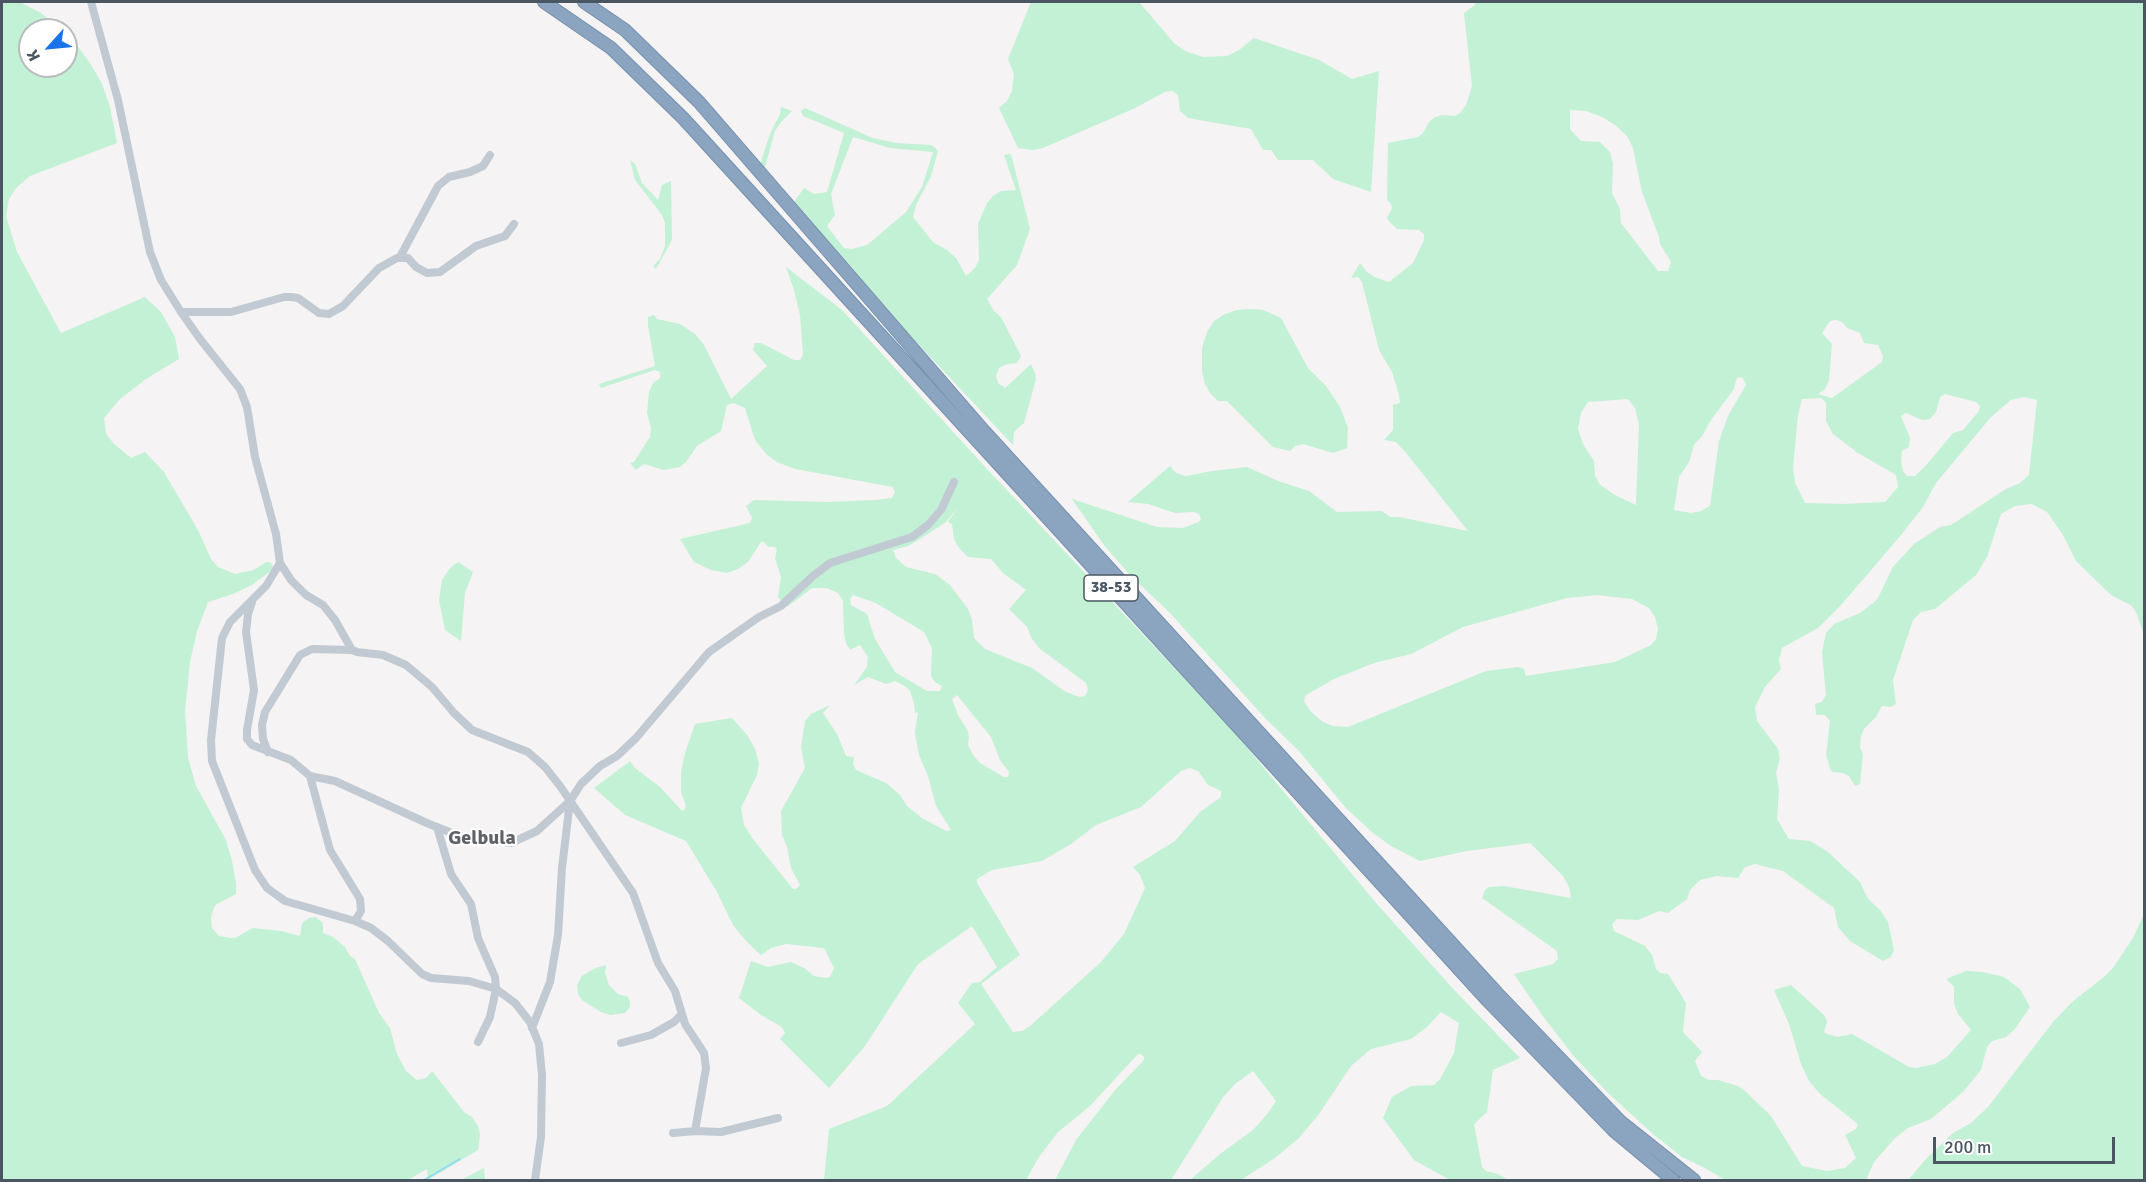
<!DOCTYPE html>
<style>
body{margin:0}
#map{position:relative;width:2146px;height:1182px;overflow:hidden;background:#f5f3f3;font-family:Signika,sans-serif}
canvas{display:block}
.frame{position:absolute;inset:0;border:3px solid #4a5661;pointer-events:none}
.north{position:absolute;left:18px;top:18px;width:60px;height:60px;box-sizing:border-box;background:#fff;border:2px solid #b7bbc0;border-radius:50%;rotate:243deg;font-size:16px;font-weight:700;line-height:24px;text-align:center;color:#4a5661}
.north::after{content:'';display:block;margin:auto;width:21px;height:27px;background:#1a73e8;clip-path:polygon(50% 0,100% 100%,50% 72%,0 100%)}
.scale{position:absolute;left:1933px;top:1137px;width:182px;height:27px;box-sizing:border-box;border:3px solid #4a5661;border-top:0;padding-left:8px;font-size:18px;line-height:21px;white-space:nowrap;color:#4a5661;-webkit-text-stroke:4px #fff;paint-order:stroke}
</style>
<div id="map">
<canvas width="2146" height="1182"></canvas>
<div class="frame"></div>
<div class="north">K</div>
<div class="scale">200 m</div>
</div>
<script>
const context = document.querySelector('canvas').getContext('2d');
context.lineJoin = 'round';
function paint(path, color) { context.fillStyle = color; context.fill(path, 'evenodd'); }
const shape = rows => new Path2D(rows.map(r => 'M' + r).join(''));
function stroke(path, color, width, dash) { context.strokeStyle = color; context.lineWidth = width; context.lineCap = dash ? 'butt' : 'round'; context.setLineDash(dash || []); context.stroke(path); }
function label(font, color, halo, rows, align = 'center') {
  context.font = font + ' Signika,sans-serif'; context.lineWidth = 4.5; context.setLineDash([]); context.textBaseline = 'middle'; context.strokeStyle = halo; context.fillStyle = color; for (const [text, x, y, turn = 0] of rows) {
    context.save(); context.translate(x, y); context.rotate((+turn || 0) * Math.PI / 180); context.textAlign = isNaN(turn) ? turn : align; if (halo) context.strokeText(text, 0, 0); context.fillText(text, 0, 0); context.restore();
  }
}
paint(shape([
 [2,2,20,2,41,13,62,30,30,30,30,66,66,66,66,33,76,44,90,63,102,84,110,107,117,143,30,176,16,188,9,199,6,216,17,252,61,333,145,297,161,312,175,337,179,359,146,379,120,399,104,418,106,434,114,444,131,458,145,452,164,472,199,532,211,559,218,567,235,574,254,570,266,562,270,562,273,566,272,570,252,585,233,594,208,602,197,631,190,662,185,710,188,758,196,786,226,840,232,861,236,883,236,894,217,904,214,907,211,918,212,928,219,936,231,938,235,938,253,928,281,931,300,936,302,923,309,918,315,917,323,923,323,933,333,937,345,947,350,956,355,959,379,1013,390,1028,397,1054,406,1071,417,1080,426,1078,432,1071,464,1112,472,1117,478,1126,480,1135,478,1150,428,1180,427,1169,408,1180,2,1180],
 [1031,2,1139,2,1174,43,1185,51,1203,57,1227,56,1239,50,1254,38,1319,60,1352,79,1379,71,1371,192,1333,179,1313,160,1278,160,1271,150,1263,150,1251,129,1188,118,1180,111,1178,95,1172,91,1165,92,1133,109,1043,148,1032,150,1018,148,999,108,1007,101,1012,91,1014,74,1008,59],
 [1475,2,2144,2,2144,635,2137,614,2132,606,2111,595,2076,561,2063,535,2047,512,2032,504,2015,506,2001,514,1987,557,1976,575,1935,609,1921,612,1913,620,1893,680,1896,704,1891,707,1882,706,1876,717,1864,729,1861,736,1860,747,1863,754,1860,784,1855,786,1849,776,1843,773,1832,772,1830,768,1826,755,1830,721,1825,715,1816,715,1815,704,1822,702,1826,695,1822,652,1826,633,1834,624,1860,613,1873,603,1878,598,1893,567,1914,544,1940,527,1951,525,2006,489,2020,483,2029,475,2037,400,2024,397,2011,400,1991,417,1936,483,1923,507,1901,535,1842,604,1818,628,1782,648,1779,660,1781,669,1765,687,1755,707,1757,721,1778,749,1780,758,1776,773,1779,789,1777,819,1789,839,1810,841,1828,852,1860,882,1868,899,1880,910,1888,922,1894,950,1891,957,1883,961,1850,941,1838,927,1834,908,1783,871,1755,864,1745,867,1738,878,1717,876,1700,880,1690,890,1687,899,1668,913,1659,911,1638,920,1617,919,1612,924,1614,931,1645,946,1652,955,1656,969,1660,973,1668,974,1678,990,1686,1003,1683,1032,1702,1052,1695,1061,1701,1076,1709,1080,1718,1080,1738,1086,1745,1091,1771,1116,1802,1166,1827,1171,1845,1168,1856,1158,1845,1135,1856,1129,1858,1124,1820,1094,1809,1081,1801,1064,1789,1024,1774,990,1791,985,1825,1016,1827,1022,1824,1032,1827,1034,1838,1037,1852,1034,1909,1067,1916,1068,1935,1064,1947,1057,1971,1030,1958,1014,1954,1004,1954,987,1946,979,1966,971,1983,972,2004,977,2020,989,2030,1007,2015,1029,2006,1037,1992,1041,1987,1047,1981,1070,1963,1092,1931,1119,1908,1128,1895,1138,1874,1162,1866,1180,1725,1180,1705,1168,1682,1157,1654,1135,1607,1092,1573,1055,1542,1015,1514,974,1553,964,1558,959,1557,951,1482,898,1485,890,1489,887,1504,886,1571,898,1569,887,1563,876,1530,843,1467,851,1420,861,1391,846,1373,833,1345,807,1299,751,1266,719,1169,612,1129,574,1104,545,1072,499,1157,527,1183,528,1199,522,1201,519,1199,514,1194,512,1175,513,1148,504,1128,502,1170,466,1176,473,1186,476,1212,471,1247,467,1278,481,1309,491,1337,512,1382,511,1390,517,1399,517,1468,531,1407,454,1396,442,1384,440,1393,430,1393,405,1400,403,1399,395,1392,372,1379,350,1362,282,1358,277,1351,278,1360,263,1366,271,1374,277,1389,282,1413,263,1424,240,1424,234,1419,230,1397,229,1388,220,1387,218,1392,208,1391,204,1387,200,1388,143,1418,137,1423,133,1429,122,1435,117,1442,115,1455,116,1460,113,1466,105,1472,86,1464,13,1475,5],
 [1570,110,1586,111,1602,117,1615,125,1627,136,1633,148,1642,192,1659,237,1660,244,1671,262,1668,271,1658,271,1621,223,1620,209,1612,193,1613,163,1610,152,1600,142,1581,141,1570,129],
 [1836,320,1842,322,1847,328,1860,333,1864,343,1878,345,1883,356,1882,362,1832,398,1818,394,1825,389,1829,380,1832,344,1822,333,1830,321],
 [1738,377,1743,378,1746,385,1728,416,1719,441,1710,506,1701,511,1691,513,1674,510,1679,477,1689,462,1694,445,1702,436,1711,420,1734,389,1736,380],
 [1945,394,1976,402,1980,406,1979,411,1963,430,1953,433,1928,463,1915,476,1907,476,1903,471,1901,462,1902,451,1909,447,1910,438,1901,416,1906,413,1922,420,1930,419,1936,412,1940,397],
 [1821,398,1826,403,1826,421,1833,434,1858,453,1896,475,1898,487,1885,502,1843,504,1805,503,1795,483,1793,468,1798,415,1802,399],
 [1628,399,1635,408,1639,424,1636,505,1615,495,1599,484,1595,475,1594,461,1583,444,1578,429,1581,413,1588,402],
 [1597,595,1632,599,1649,608,1655,617,1658,629,1656,639,1651,645,1615,662,1526,676,1524,669,1518,667,1486,671,1348,727,1333,726,1323,722,1311,712,1304,701,1306,695,1334,679,1374,663,1411,654,1463,627,1567,598],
 [781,107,792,111,781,122,775,131,764,171,760,166,763,155,770,134,780,114],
 [805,108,873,138,896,143,931,145,935,148,938,151,931,176,916,205,913,217,933,242,947,250,956,258,966,276,975,268,979,260,978,224,987,203,993,196,1001,191,1016,190,1004,155,1011,154,1030,229,1017,265,987,299,994,311,1001,317,1021,356,1017,363,1007,364,999,368,996,376,998,383,1005,388,1031,364,1035,373,1036,379,1024,423,1014,432,1013,445,798,216,794,202,804,188,814,194,827,192,844,133,803,116,801,111],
 [853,137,890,148,933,152,922,187,906,212,867,245,852,249,844,248,827,226,835,215,831,194],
 [630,160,635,164,642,183,658,200,662,185,671,181,672,240,656,269,653,266,660,259,665,246,665,223,662,215,635,180],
 [786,267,842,310,987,469,1230,727,1376,903,1456,992,1520,1058,1493,1070,1487,1112,1474,1124,1482,1167,1486,1171,1498,1174,1508,1180,1450,1180,1414,1160,1383,1118,1392,1097,1411,1086,1434,1085,1440,1079,1454,1053,1459,1023,1441,1012,1427,1027,1411,1039,1371,1049,1351,1066,1319,1114,1299,1138,1275,1158,1241,1180,1190,1180,1220,1154,1253,1130,1268,1113,1276,1101,1253,1071,1235,1084,1224,1096,1171,1180,1055,1180,1076,1140,1116,1089,1144,1060,1144,1057,1141,1054,1138,1054,1090,1106,1058,1132,1039,1157,1026,1180,824,1180,829,1129,887,1106,975,1024,958,1003,972,983,980,982,997,967,972,926,918,964,865,1046,829,1088,780,1039,785,1033,782,1027,761,1015,739,998,751,961,768,967,791,962,804,968,814,976,826,978,830,977,834,968,824,948,786,944,771,948,761,955,746,941,733,925,717,892,686,841,625,815,594,788,630,761,635,768,660,787,681,810,684,811,686,806,681,792,681,772,685,753,695,724,732,718,747,735,755,749,759,763,757,775,741,808,744,825,753,839,793,889,796,889,800,885,791,868,787,847,782,835,781,811,805,768,801,747,805,721,811,714,830,705,823,713,837,734,846,756,854,757,853,764,856,770,886,783,900,795,907,806,922,818,946,831,951,830,936,806,928,776,919,755,915,733,918,712,915,713,914,703,910,691,905,686,895,681,886,684,868,677,854,685,867,667,868,657,860,645,850,650,846,643,844,634,843,601,838,593,827,588,812,588,787,607,778,597,781,577,775,558,777,550,775,547,768,547,764,542,761,542,748,562,738,569,727,573,711,570,694,562,680,539,750,523,752,518,746,506,754,500,826,502,875,500,892,498,895,492,893,487,795,469,777,462,767,455,755,440,745,408,734,403,727,405,721,431,697,446,686,462,680,467,664,470,644,464,636,470,630,463,634,462,650,437,651,428,647,413,649,392,653,383,660,378,660,372,655,370,601,388,599,384,655,366,648,326,648,317,654,315,657,319,680,324,695,334,704,345,731,399,767,366,753,350,755,343,761,343,794,360,800,360,803,355,800,315,794,290],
 [959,506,948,522,952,524,954,539,959,548,968,557,991,559,1003,573,1026,590,1009,609,1027,627,1032,639,1039,648,1086,683,1088,690,1085,696,1080,697,1066,692,1032,668,985,649,974,638,972,620,968,609,950,585,935,574,906,567,896,558,893,550,908,546,920,539,946,522],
 [853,595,876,603,924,632,932,648,931,676,935,682,942,686,940,691,927,691,895,672,875,639,867,614,851,605,850,599],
 [957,695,991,737,1000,760,1009,772,1008,777,1004,777,980,763,973,755,968,745,969,738,968,731,958,715,952,699],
 [1190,768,1198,771,1208,785,1221,791,1221,797,1200,812,1175,841,1133,867,1140,875,1145,888,1124,934,1101,962,1030,1026,1022,1031,1013,1032,981,984,1020,955,977,883,977,879,992,870,1042,861,1071,844,1096,825,1141,807,1181,771],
 [1250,309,1263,310,1281,318,1308,368,1326,386,1340,407,1348,428,1347,448,1333,453,1303,444,1295,446,1290,451,1273,447,1227,401,1218,401,1210,393,1205,384,1202,372,1202,348,1207,332,1214,321,1225,314,1237,310],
 [458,562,473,572,465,593,461,641,445,630,439,600,442,580,450,568],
 [2144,914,2144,1180,1908,1180,1927,1158,1953,1133,1971,1123,1988,1107,2053,1022,2072,1002,2104,977,2113,968,2133,938],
 [606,965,605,973,609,985,618,994,628,997,630,1002,630,1007,625,1013,610,1015,601,1012,582,1000,578,994,577,985,582,976,595,968],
 [484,1168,485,1180,461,1180]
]), '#c3f1d5');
stroke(shape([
 [424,1180,460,1159]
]), '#90daee', 1.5);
const highway = shape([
 [544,2,611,48,683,118,1488,1001,1613,1130,1673,1180],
 [584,2,625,30,699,102,984,431,1497,993,1621,1122,1694,1180]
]);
stroke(highway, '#7690ad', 14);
stroke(shape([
 [91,2,118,100,150,252,161,280,181,312,200,339,240,389,247,407,255,457,276,534,280,563,291,580,306,595,323,605,335,620,352,650,357,652,383,655,406,665,432,687,454,713,472,730,528,752,545,767,560,786,633,893,658,963,675,991,685,1024,704,1053,706,1068,695,1131],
 [400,257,438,186,449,177,470,172,483,166,490,155],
 [181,312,231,312,284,297,291,297,298,298,319,313,329,314,343,306,379,268,397,258,408,258,416,267,427,273,440,272,476,246,505,236,514,224],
 [280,563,266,586,230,622,222,638,211,740,212,761,255,870,267,888,285,901,355,921,371,928,388,941,422,974,431,978,469,981,496,989,515,1003,530,1022,539,1044,542,1075,541,1137,535,1180],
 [252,602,248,614,246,632,254,690,247,730,247,739,252,745,291,760,310,776,330,850,360,899,361,911,355,921],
 [268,752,263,739,262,725,265,712,300,655,312,649,352,650],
 [310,776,335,781,429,824,460,836,511,843,537,831,570,801,581,784,600,766,617,756,636,738,709,652,759,617,781,606,813,576,830,563,912,537,928,525,941,510,954,482],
 [437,827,451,874,471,904,478,938,495,977,496,989,490,1017,478,1042],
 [532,1028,550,982,558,935,562,868,570,801],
 [621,1043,651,1035,674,1022,682,1014],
 [673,1133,695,1131,721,1132,778,1118]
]), '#c1cad2', 8);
stroke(highway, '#8ba5c1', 12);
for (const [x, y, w] of [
 [1111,588,54]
]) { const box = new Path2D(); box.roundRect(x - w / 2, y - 13, w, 26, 4.5); context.fillStyle = '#fff'; context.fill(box); stroke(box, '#4a5661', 1.5); }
label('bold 16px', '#4a5661', null, [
 ["38-53",1111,588]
]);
label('bold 20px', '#5f6368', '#fff', [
 ["Gelbula",482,839]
]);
</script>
